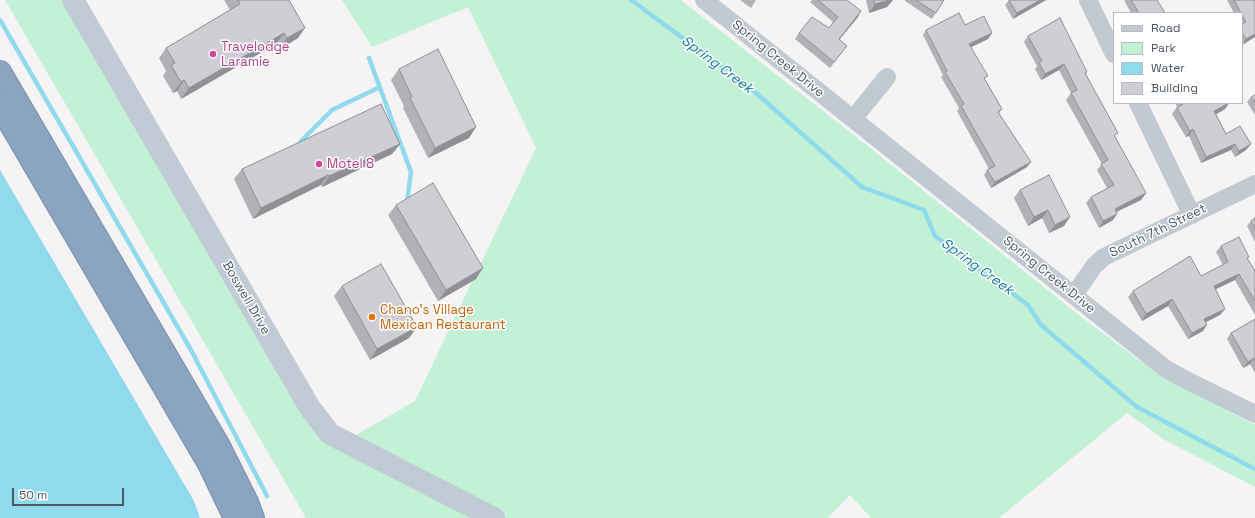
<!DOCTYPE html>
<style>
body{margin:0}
#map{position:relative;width:1255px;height:518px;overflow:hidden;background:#f5f3f3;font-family:"Space Grotesk",sans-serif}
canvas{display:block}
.legend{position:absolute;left:1113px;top:12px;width:130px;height:92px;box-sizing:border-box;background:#fff;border:1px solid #b7bbc0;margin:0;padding:5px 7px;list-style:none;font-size:12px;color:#4a5661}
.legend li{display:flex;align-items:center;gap:8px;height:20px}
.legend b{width:20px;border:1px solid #b7bbc0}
.scale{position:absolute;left:12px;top:488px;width:112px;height:18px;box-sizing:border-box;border:2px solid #4a5661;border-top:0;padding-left:5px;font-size:12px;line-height:14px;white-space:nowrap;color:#4a5661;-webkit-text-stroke:3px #fff;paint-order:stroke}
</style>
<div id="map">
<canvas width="1255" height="518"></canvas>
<ul class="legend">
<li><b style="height:5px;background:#c1cbd6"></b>Road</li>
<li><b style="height:11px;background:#c3f1d5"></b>Park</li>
<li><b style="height:11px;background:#90daee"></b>Water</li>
<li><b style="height:11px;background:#cdcfd5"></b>Building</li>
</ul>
<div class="scale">50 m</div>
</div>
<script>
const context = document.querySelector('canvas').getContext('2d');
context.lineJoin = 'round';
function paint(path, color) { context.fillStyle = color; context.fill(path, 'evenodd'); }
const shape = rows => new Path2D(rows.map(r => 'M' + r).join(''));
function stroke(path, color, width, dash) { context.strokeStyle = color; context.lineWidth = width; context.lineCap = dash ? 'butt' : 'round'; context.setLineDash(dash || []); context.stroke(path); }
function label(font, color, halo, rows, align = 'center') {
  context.font = font + ' "Space Grotesk",sans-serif'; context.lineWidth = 3; context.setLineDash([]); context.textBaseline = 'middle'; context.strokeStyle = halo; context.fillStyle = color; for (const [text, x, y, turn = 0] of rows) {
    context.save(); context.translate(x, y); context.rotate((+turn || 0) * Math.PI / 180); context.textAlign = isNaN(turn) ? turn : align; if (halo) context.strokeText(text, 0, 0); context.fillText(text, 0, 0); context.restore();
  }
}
paint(shape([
 [5,0,73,0,310,408,344,442,415,401,536,148,468,7,372,47,342,0,681,0,869,147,1080,316,1139,360,1178,385,1255,425,1255,487,1163,439,1127,413,999,518,871,518,850,495,828,518,306,518]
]), '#c3f1d5');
paint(shape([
 [0,170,194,501,200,518,0,518]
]), '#90daee');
stroke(shape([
 [631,0,748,86,862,187,924,210,935,236,1028,305,1041,325,1137,407,1255,469],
 [0,20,191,350,267,496],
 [369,58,411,172,407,203],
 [301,141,332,110,380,87]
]), '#90daee', 4.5);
const highway = shape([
 [0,72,219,446,247,502,253,518],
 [0,106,209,464,235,518]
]);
stroke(highway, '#7690ad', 24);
stroke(shape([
 [704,0,1166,369,1188,381,1255,414],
 [1088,0,1114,54],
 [1138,103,1192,215],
 [853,119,887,77],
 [1074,295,1094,266,1104,257,1255,184]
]), '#c1cad2', 18);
stroke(shape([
 [73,0,310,408,330,434,494,518]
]), '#c1cbd6', 22);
stroke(highway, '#8ba5c1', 22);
paint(shape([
 [224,0,289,0,298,38,280,49,276,44,181,99,177,91,173,93,163,76,166,71,159,58,166,48,230,10],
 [740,0,756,0,751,8],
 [812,0,847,0,858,17,839,39,847,46,830,68,795,39,799,33,829,28,833,22,810,2],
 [866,0,893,0,887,7,869,13],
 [905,0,944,0,932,19,905,1],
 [1009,0,1046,0,1013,19,1005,5],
 [1124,0,1157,0,1165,13,1131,13],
 [1227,0,1255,0,1255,37,1242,45,1242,13,1234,13],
 [926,30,992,33,988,39,971,47,985,80,1002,109,999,113,1027,167,991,188,984,175,987,170,989,169,957,111,959,108,941,77,943,75,923,35],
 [1028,36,1087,72,1086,74,1115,137,1146,193,1141,200,1116,212,1117,214,1113,220,1099,228,1086,203,1091,197,1107,188,1097,170,1102,164,1066,100,1071,93,1059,70,1041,80,1035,69,1037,66,1024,42],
 [399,69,469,138,428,158,403,108,404,106,391,80],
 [1255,95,1255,115,1247,102,1251,97],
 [1175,103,1229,103,1225,109,1216,114,1226,134,1251,144,1246,150,1235,157,1231,150,1201,163,1189,136,1186,137,1172,114,1177,107],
 [400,144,392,154,322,187,321,185,253,219,234,179,242,169],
 [1049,175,1064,226,1049,233,1042,218,1028,226,1014,198,1020,190],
 [396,205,476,279,438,301,388,215],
 [1255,218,1255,242,1247,226,1251,221],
 [1221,246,1248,259,1255,271,1255,315,1235,280,1215,289,1225,309,1220,315,1206,322,1203,331,1188,339,1168,306,1142,321,1128,297,1133,291,1201,276,1223,265,1216,252],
 [342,286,417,327,409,338,370,360,334,296],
 [1255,319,1255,373,1250,364,1243,368,1227,339,1231,333]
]), '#b0b2b7');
paint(shape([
 [890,0,893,0,887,7,869,13,875,4],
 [1040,0,1046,0,1013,19,1017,13],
 [861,11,858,17,835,45,839,39],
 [305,28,298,38,280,49,287,38],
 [284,33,276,44,181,99,189,88],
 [992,33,988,39,965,50,969,44],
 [1255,34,1255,37,1242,45,1246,39],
 [1064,64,1059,70,1041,80,1045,74],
 [184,80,177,91,173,93,181,82],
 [1229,103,1225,109,1210,118,1214,111],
 [476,127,469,138,428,158,435,148],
 [1193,129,1189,136,1186,137,1190,131],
 [400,144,392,154,322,187,329,176],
 [1235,144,1231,150,1201,163,1206,157],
 [1251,144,1246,150,1235,157,1239,151],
 [1031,162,1027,167,991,188,995,182],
 [328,175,321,185,253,219,261,208],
 [1146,193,1141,200,1110,215,1115,209],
 [1048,210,1042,218,1028,226,1034,217],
 [1117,214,1113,220,1099,228,1103,221],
 [1070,217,1064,226,1049,233,1055,225],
 [483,268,476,279,438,301,446,290],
 [1239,274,1235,280,1210,292,1214,286],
 [1172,299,1168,306,1142,321,1146,314],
 [1225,309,1220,315,1200,325,1204,319],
 [1207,325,1203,331,1188,339,1192,333],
 [417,327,409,338,370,360,377,349],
 [1254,358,1250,364,1243,368,1248,362]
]), '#909195');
const building = shape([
 [238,0,289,0,305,28,287,38,284,33,189,88,184,80,181,82,171,65,175,63,166,48,240,4,238,0],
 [818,0,847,0,861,11,839,39,847,46,834,62,799,33,812,17,829,28,838,17,818,0],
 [874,0,890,0,875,4,874,0],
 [916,0,944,0,936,13,916,0],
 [1009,0,1040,0,1017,13,1009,0],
 [1131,0,1157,0,1165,13,1139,13,1131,0],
 [1234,0,1255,0,1255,34,1246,39,1242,33,1242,24,1246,22,1234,0],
 [959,13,965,25,984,16,992,33,969,44,988,76,984,78,1002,109,998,112,1031,162,995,182,987,170,995,166,961,106,964,104,945,72,947,71,926,30,959,13],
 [1060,18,1087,72,1085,73,1118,133,1114,135,1146,193,1115,209,1117,214,1103,221,1091,197,1114,185,1101,164,1108,160,1071,93,1077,90,1064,64,1045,74,1039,63,1042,61,1028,36,1060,18],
 [438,49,476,127,435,148,410,98,412,97,399,69,438,49],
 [1255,95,1255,103,1251,97,1255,95],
 [1183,103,1229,103,1214,111,1226,134,1240,126,1251,144,1239,151,1235,144,1206,157,1193,129,1190,131,1177,108,1183,104,1183,103],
 [381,104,400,144,329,176,328,175,261,208,242,169,381,104],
 [1049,175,1070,217,1055,225,1048,210,1034,217,1020,190,1049,175],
 [433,183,483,268,446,290,396,205,433,183],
 [1255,218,1255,229,1251,221,1255,218],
 [1239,237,1249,257,1247,258,1255,271,1255,301,1239,274,1214,286,1225,309,1204,319,1207,325,1192,333,1172,299,1146,314,1133,291,1190,256,1201,276,1228,262,1221,246,1239,237],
 [381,264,417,327,377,349,342,286,381,264],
 [1255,319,1255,360,1254,358,1248,362,1231,333,1255,319]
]);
paint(building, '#cdcfd5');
stroke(building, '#909195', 1);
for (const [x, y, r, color] of [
 [213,54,4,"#d1479c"],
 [319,164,4,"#d1479c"],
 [372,317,4,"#e8710a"]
]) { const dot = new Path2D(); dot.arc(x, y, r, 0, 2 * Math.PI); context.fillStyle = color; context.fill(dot); stroke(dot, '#fff', 1.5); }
label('13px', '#b23c85', '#fff', [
 ["Travelodge",221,47],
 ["Laramie",221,62],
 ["Motel 8",327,164]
], 'left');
label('13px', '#4a5661', '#fff', [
 ["Spring Creek Drive",778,59,39],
 ["South 7th Street",1158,231,-26],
 ["Spring Creek Drive",1049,275,39],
 ["Boswell Drive",246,298,60]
]);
label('13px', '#c56008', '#fff', [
 ["Chano's Village",380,310],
 ["Mexican Restaurant",380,325]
], 'left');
label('italic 14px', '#0c7c9b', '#fff', [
 ["Spring Creek",717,65,37],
 ["Spring Creek",977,267,36]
]);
</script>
